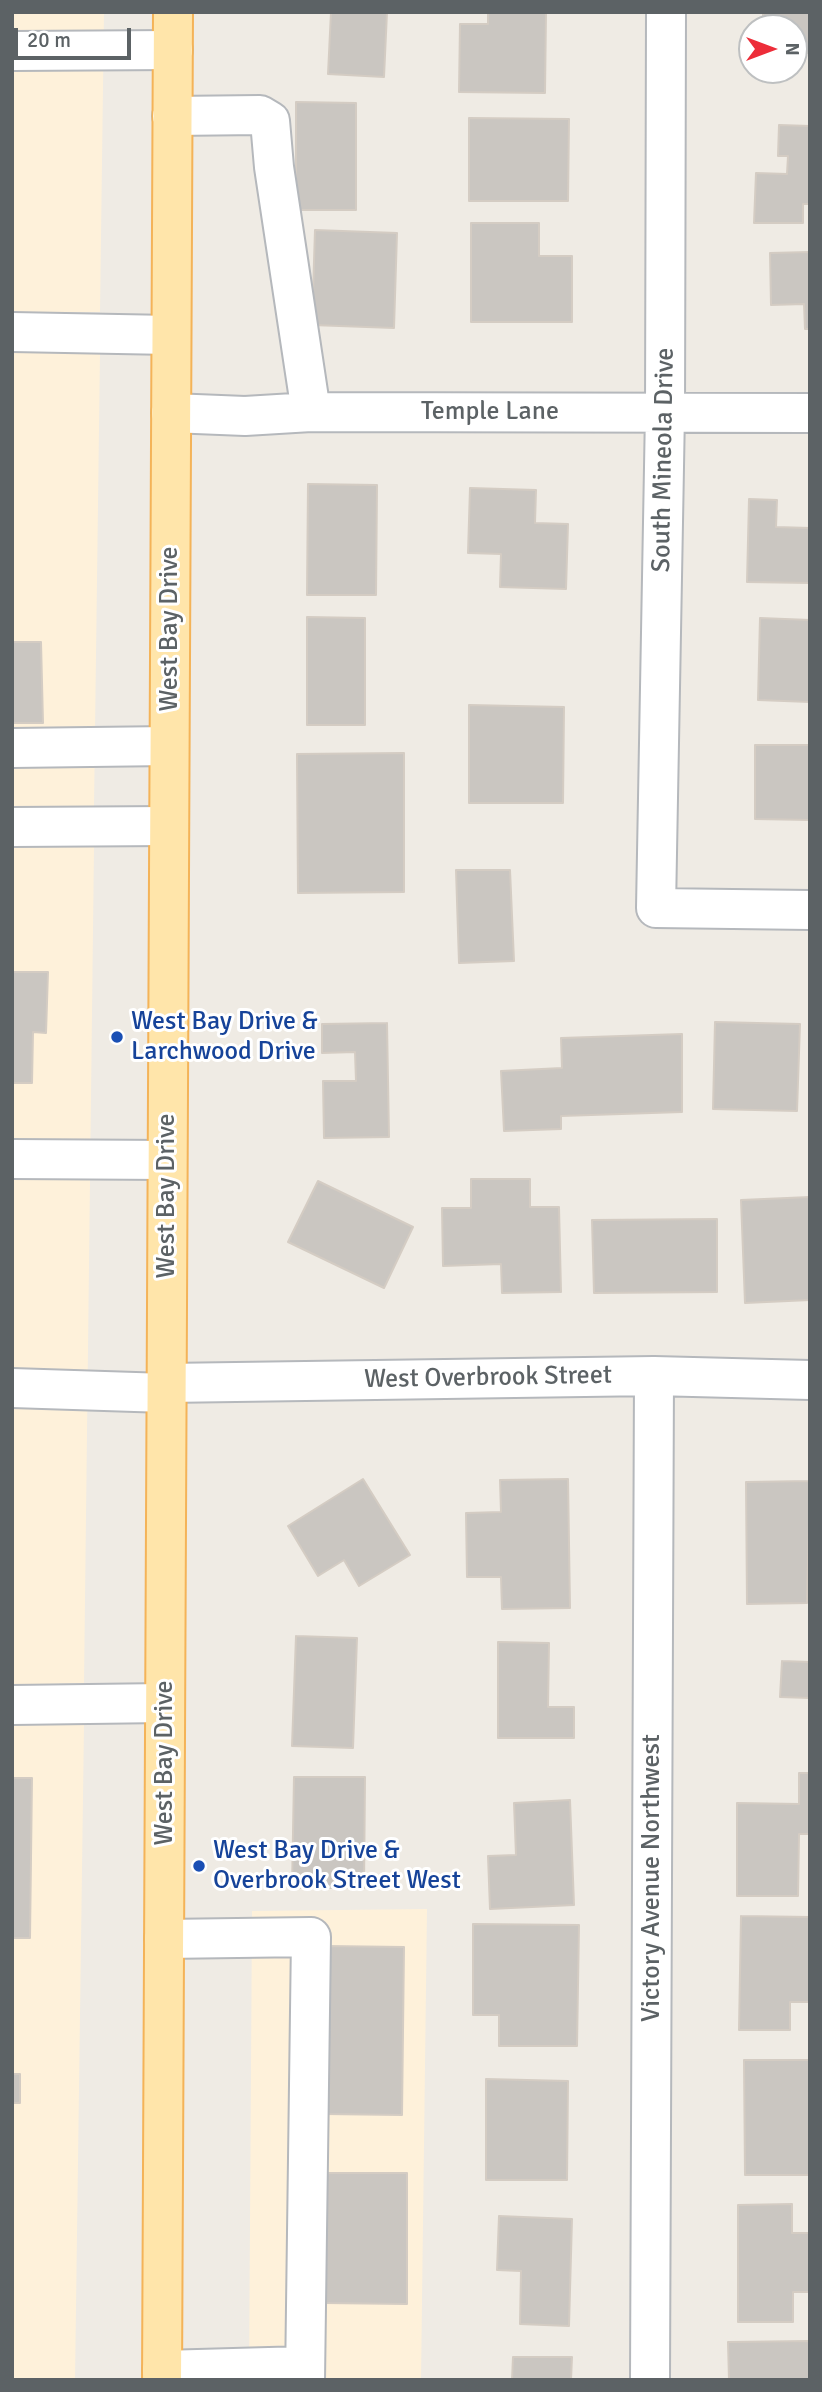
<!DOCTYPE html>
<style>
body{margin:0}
#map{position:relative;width:822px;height:2392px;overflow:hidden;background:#efebe4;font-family:Signika,sans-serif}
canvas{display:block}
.frame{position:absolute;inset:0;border:14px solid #5c6265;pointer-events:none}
.north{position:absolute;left:738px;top:14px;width:70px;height:70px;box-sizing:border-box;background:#fff;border:2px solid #bec0c1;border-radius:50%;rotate:90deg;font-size:19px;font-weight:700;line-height:28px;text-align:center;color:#5c6265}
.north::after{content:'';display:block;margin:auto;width:24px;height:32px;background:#ed2d39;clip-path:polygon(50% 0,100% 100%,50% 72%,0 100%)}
.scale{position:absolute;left:14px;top:28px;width:117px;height:32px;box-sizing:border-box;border:4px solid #5c6265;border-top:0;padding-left:9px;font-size:21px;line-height:24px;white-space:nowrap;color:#5c6265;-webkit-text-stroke:5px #fff;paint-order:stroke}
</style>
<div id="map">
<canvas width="822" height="2392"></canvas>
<div class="frame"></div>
<div class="north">N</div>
<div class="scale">20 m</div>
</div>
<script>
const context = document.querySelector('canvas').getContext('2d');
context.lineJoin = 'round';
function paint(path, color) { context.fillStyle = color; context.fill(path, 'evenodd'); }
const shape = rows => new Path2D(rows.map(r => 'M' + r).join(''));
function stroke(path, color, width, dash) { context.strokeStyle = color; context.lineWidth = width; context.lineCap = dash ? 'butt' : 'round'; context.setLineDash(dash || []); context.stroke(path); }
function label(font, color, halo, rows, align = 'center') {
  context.font = font + ' Signika,sans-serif'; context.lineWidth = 6; context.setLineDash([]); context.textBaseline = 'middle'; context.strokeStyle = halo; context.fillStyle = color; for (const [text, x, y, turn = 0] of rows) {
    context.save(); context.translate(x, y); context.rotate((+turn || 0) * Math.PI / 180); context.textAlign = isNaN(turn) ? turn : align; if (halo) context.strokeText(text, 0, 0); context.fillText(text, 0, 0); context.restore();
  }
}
paint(shape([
 [12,12,104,12,100,312,12,312],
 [12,352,100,353,94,806,12,806],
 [94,846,84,1683,12,1685,12,847],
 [84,1724,75,2380,12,2380,12,1725],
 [427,1909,421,2380,249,2380,252,1911]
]), '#fef1da');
const building = shape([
 [331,12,387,12,384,77,328,74,331,12],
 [488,12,546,12,545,93,459,92,460,24,488,24,488,12],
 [763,12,810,12,810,53,794,53,794,28,763,28,763,12],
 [296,102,356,103,356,210,296,210,296,102],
 [469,118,569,119,568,201,469,201,469,118],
 [779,125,810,126,810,204,803,204,803,223,754,223,756,173,787,174,788,156,778,156,779,125],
 [471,223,539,223,539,256,572,256,572,322,471,322,471,223],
 [315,230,397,233,394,328,312,325,315,230],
 [810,252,810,329,805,329,804,304,771,305,770,253,810,252],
 [308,484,377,485,376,595,307,595,308,484],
 [470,488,536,490,535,523,568,524,566,589,500,587,501,554,468,553,470,488],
 [749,499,777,500,776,527,810,528,810,583,747,582,749,499],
 [307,617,365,618,365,725,307,725,307,617],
 [760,618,810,620,810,702,758,700,760,618],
 [12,642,41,642,43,723,12,723,12,642],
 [469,705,564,707,563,803,469,803,469,705],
 [755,745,810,745,810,820,755,819,755,745],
 [404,753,404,892,298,893,297,754,404,753],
 [456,870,510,870,514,961,459,963,456,870],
 [12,972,48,972,46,1033,33,1032,32,1083,12,1083,12,972],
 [715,1022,800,1024,797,1111,713,1109,715,1022],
 [387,1023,389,1137,324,1138,323,1081,356,1081,355,1052,322,1053,322,1024,387,1023],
 [682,1034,682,1112,561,1116,561,1129,504,1131,501,1071,562,1068,561,1038,682,1034],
 [471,1179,530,1179,530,1207,559,1207,561,1292,502,1293,501,1264,443,1266,442,1208,471,1208,471,1179],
 [318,1181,413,1227,384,1288,288,1242,318,1181],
 [810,1197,810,1300,745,1303,741,1200,810,1197],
 [717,1219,717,1292,594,1293,592,1220,717,1219],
 [363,1479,410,1555,359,1586,344,1560,318,1576,288,1526,363,1479],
 [568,1479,570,1608,502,1609,501,1577,467,1577,466,1513,501,1512,500,1480,568,1479],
 [810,1481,807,1603,747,1604,746,1482,810,1481],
 [296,1636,357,1638,353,1748,292,1746,296,1636],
 [498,1642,549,1643,548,1707,574,1707,574,1738,498,1738,498,1642],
 [782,1661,810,1662,810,1698,780,1697,782,1661],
 [799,1773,810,1773,810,1834,799,1834,798,1896,737,1896,737,1803,799,1804,799,1773],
 [294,1777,365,1777,364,1888,292,1888,294,1777],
 [12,1778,32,1778,30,1938,12,1938,12,1778],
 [570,1800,574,1905,490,1909,488,1856,516,1855,514,1803,570,1800],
 [741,1916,810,1917,810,2002,790,2002,790,2030,739,2030,741,1916],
 [473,1924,579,1925,577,2046,499,2046,499,2015,473,2015,473,1924],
 [326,1946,404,1947,402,2115,324,2114,326,1946],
 [744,2060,810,2060,810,2175,745,2175,744,2060],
 [12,2074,20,2074,20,2103,12,2103,12,2074],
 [486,2079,568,2081,567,2180,486,2180,486,2079],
 [325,2173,407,2173,407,2304,325,2303,325,2173],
 [792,2204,792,2233,810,2233,810,2292,793,2292,793,2322,738,2322,738,2205,792,2204],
 [499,2216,572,2219,569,2326,520,2324,521,2271,497,2270,499,2216],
 [810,2341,810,2380,729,2380,728,2342,810,2341],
 [513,2357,572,2357,571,2380,512,2380,513,2357]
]);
paint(building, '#cac6c1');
stroke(building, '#d4ccc3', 2);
const minor = shape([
 [666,12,665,412,656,908,810,910],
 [12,51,173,50],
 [172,116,260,115,270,121,274,167,311,412],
 [12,332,171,335],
 [171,413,245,416,311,412,810,413],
 [12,748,169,746],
 [12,827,169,826],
 [12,1159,167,1160],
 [166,1383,654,1376,810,1380],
 [12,1388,166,1393],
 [12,1705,165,1703],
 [164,1939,311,1937,305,2380],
 [162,2370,305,2366],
 [650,2380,654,1376]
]);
const major = shape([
 [162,2380,173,12]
]);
stroke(minor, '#b5b8bc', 42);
stroke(major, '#f4b358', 42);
stroke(minor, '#fff', 38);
stroke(major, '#ffe5aa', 38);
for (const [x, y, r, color] of [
 [117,1037,7,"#1a4fb4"],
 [199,1866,7,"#1a4fb4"]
]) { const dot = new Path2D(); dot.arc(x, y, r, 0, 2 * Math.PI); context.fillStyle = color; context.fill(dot); stroke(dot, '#fff', 2.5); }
label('26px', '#5c6265', '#fff', [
 ["Temple Lane",490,412],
 ["South Mineola Drive",664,460,-89],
 ["West Bay Drive",170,629,-90],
 ["West Bay Drive",167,1196,-90],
 ["West Overbrook Street",488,1378,-1],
 ["West Bay Drive",165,1763,-90],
 ["Victory Avenue Northwest",652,1878,-90]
]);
label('26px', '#164399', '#fff', [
 ["West Bay Drive &",131,1022],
 ["Larchwood Drive",131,1052],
 ["West Bay Drive &",213,1851],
 ["Overbrook Street West",213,1881]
], 'left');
</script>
